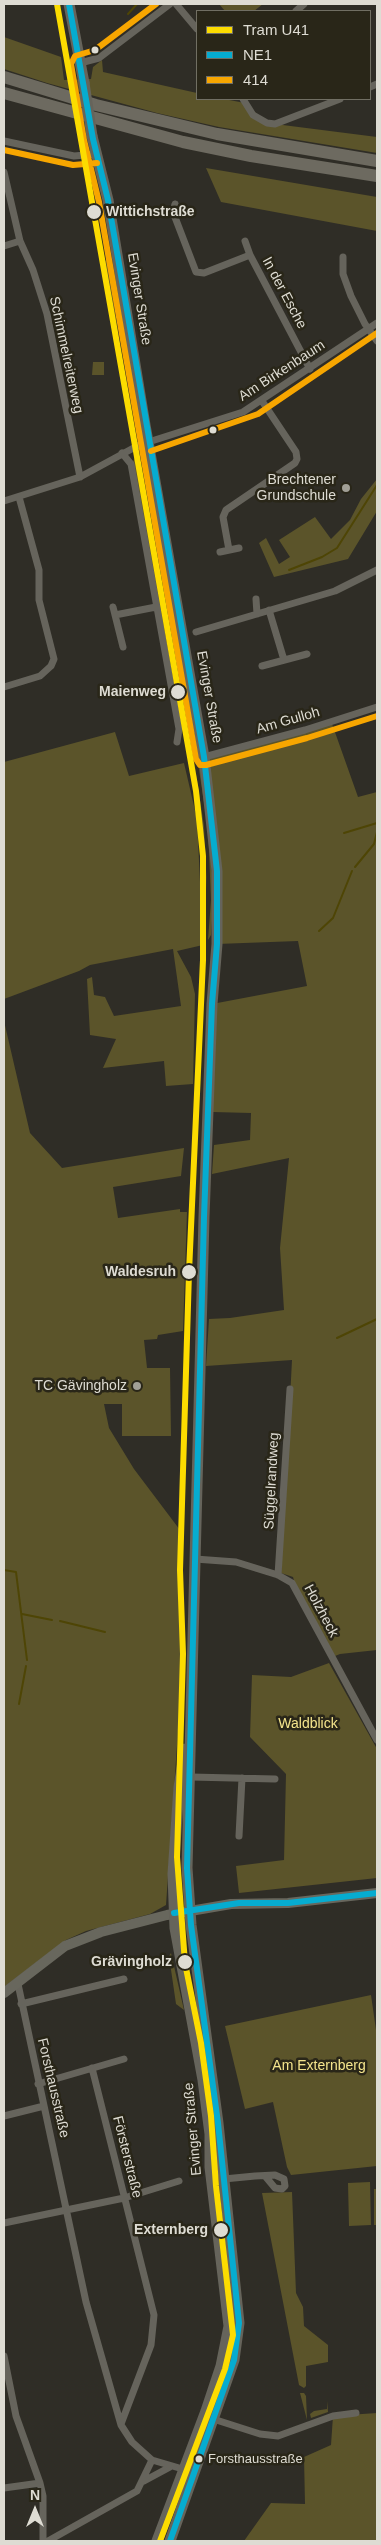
<!DOCTYPE html>
<meta charset="utf-8">
<style>
body{margin:0}
#map{position:relative;width:381px;height:2545px;overflow:hidden;background:#2f2d26;font-family:Arial,sans-serif}
canvas{display:block}
.frame{position:absolute;inset:0;border:5px solid #dedcd3;pointer-events:none}
.legend{position:absolute;left:196px;top:10px;width:175px;height:90px;box-sizing:border-box;background:#292618;border:1px solid #716f63;margin:0;padding:6px 9px;list-style:none;font-size:15px;color:#dedcd3}
.legend li{display:flex;align-items:center;gap:10px;height:25px}
.legend b{width:25px;border:1px solid #716f63}
.north{position:absolute;left:10px;top:2485px;width:50px;height:50px;-webkit-text-stroke:4px #292618;paint-order:stroke;rotate:0deg;font-size:14px;font-weight:700;line-height:20px;text-align:center;color:#dedcd3}
.north::after{content:'';display:block;margin:auto;width:18px;height:22px;background:#dedcd3;clip-path:polygon(50% 0,100% 100%,50% 72%,0 100%)}
</style>
<div id="map">
<canvas width="381" height="2545"></canvas>
<div class="frame"></div>
<ul class="legend">
<li><b style="height:6px;background:#fcdc00"></b>Tram U41</li>
<li><b style="height:6px;background:#06acd0"></b>NE1</li>
<li><b style="height:6px;background:#f7a600"></b>414</li>
</ul>
<div class="north">N</div>
</div>
<script>
const context = document.querySelector('canvas').getContext('2d');
context.lineJoin = 'round';
function paint(path, color) { context.fillStyle = color; context.fill(path, 'evenodd'); }
const shape = rows => new Path2D(rows.map(r => 'M' + r).join(''));
function stroke(path, color, width, dash) { context.strokeStyle = color; context.lineWidth = width; context.lineCap = dash ? 'butt' : 'round'; context.setLineDash(dash || []); context.stroke(path); }
function label(font, color, halo, rows, align = 'center') {
  context.font = font + ' Arial,sans-serif'; context.lineWidth = 5; context.setLineDash([]); context.textBaseline = 'middle'; context.strokeStyle = halo; context.fillStyle = color; for (const [text, x, y, turn = 0] of rows) {
    context.save(); context.translate(x, y); context.rotate((+turn || 0) * Math.PI / 180); context.textAlign = isNaN(turn) ? turn : align; if (halo) context.strokeText(text, 0, 0); context.fillText(text, 0, 0); context.restore();
  }
}
paint(shape([
 [219,4,263,4,254,11,225,11],
 [4,37,61,57,64,80,91,79,93,67,102,60,103,72,197,93,197,99,224,99,245,103,267,123,377,137,377,153,219,127,157,113,47,83,4,69],
 [206,168,377,197,377,231,221,202],
 [112,259,133,378,137,419,120,322],
 [108,260,119,339,104,261],
 [93,362,104,362,104,375,92,375],
 [135,457,158,583,166,639,133,462],
 [146,457,179,642,177,643,143,458],
 [377,479,377,511,348,559,274,577,259,543,266,538,279,564,290,557,279,540,315,517,331,539,350,520,361,499],
 [163,594,173,643,170,644],
 [177,646,180,646,195,733,193,733],
 [331,721,358,797,377,792,377,1650,340,1654,335,1656,298,1594,293,1577,281,1573,292,1360,206,1366,209,1319,230,1318,284,1310,280,1248,289,1158,212,1174,214,1145,250,1140,251,1113,213,1112,212,1004,307,986,298,941,217,944,204,757],
 [115,732,129,776,184,763,197,819,203,945,177,951,191,977,195,994,193,1084,166,1086,164,1061,103,1068,116,1039,90,1035,87,979,92,977,94,995,105,997,114,1016,181,1006,173,949,90,965,79,971,4,999,4,762],
 [194,737,196,737,207,799,212,850,214,893,211,935,208,940,211,900,208,829],
 [192,747,204,826,207,890,202,826,189,748],
 [4,1021,30,1133,62,1168,184,1148,181,1176,113,1187,118,1218,180,1209,180,1212,187,1212,183,1331,158,1335,157,1339,144,1340,147,1368,170,1368,171,1436,122,1436,122,1404,104,1404,109,1428,134,1469,180,1530,180,1702,166,1905,150,1914,86,1931,66,1940,4,1987],
 [329,1663,377,1749,377,1878,239,1893,236,1866,284,1860,286,1774,250,1737,252,1675,291,1677],
 [171,1953,184,2010,176,2004,169,1956],
 [371,1995,377,2037,377,2166,291,2175,287,2167,273,2102,245,2109,225,2026],
 [370,2182,371,2225,349,2226,348,2183],
 [374,2189,377,2189,377,2225,374,2225],
 [292,2192,296,2293,303,2307,304,2326,328,2345,328,2362,306,2366,306,2386,304,2388,299,2385,262,2193],
 [300,2393,304,2393,306,2396,307,2420],
 [327,2401,328,2412,311,2418,310,2414,314,2411,327,2409],
 [377,2413,377,2541,244,2541,271,2503,305,2504,304,2457,331,2445,333,2416]
]), '#5b542a');
stroke(shape([
 [128,14,137,4],
 [289,570,322,557,337,548,377,485],
 [344,833,377,823],
 [355,867,374,844,377,832],
 [319,931,333,918,352,871],
 [337,1338,377,1319],
 [4,1570,16,1572,27,1660],
 [22,1614,52,1620],
 [60,1621,105,1632],
 [19,1704,26,1666]
]), '#4e4505', 2);
stroke(shape([
 [176,4,197,29],
 [296,11,304,4],
 [80,63,99,58,170,4],
 [370,87,377,84],
 [243,99,253,115,267,123,275,124,340,99],
 [4,141,74,156,96,154],
 [4,172,20,241,33,270,47,314,80,477],
 [175,204,173,212,196,272,204,273,250,255],
 [245,241,250,255,310,369],
 [4,246,20,241],
 [343,257,343,274,351,296,365,324,377,341],
 [122,453,131,464,179,729,177,742],
 [4,501,80,477,139,445,243,412,377,323],
 [229,550,223,517,226,510,295,463,297,459,296,452,262,401],
 [220,552,239,548],
 [256,599,257,614],
 [113,607,123,647],
 [269,610,284,660],
 [115,615,156,607],
 [196,632,335,591,377,570],
 [262,666,307,654],
 [4,687,40,676,51,666,54,659,39,600,39,570,19,497],
 [204,757,305,730,377,707],
 [195,1559,236,1562,278,1575,292,1583,377,1740],
 [278,1575,290,1389],
 [191,1777,275,1779],
 [239,1836,242,1778],
 [18,1984,86,2302,121,2425,132,2442,152,2460,186,2470],
 [21,2004,124,1979],
 [92,2068,154,2315,151,2345,121,2424],
 [38,2084,124,2059],
 [4,2116,44,2106],
 [224,2179,255,2176,275,2175,284,2179,285,2186,282,2189,275,2188,265,2176],
 [4,2223,124,2198,179,2181],
 [4,2356,16,2416,40,2483,43,2496,43,2541],
 [210,2418,260,2434,278,2436,333,2416,356,2413],
 [144,2481,170,2467],
 [4,2488,40,2483],
 [48,2541,137,2491,152,2460]
]), '#66645c', 7);
stroke(shape([
 [4,1993,65,1946,101,1932,167,1915,231,1904,288,1903,377,1893]
]), '#68675d', 10);
stroke(shape([
 [69,4,84,83],
 [92,136,108,200,145,425,204,757,217,871,217,944,212,1004,204,1217,187,1868,191,1925,218,2123,239,2323,234,2360,170,2541],
 [157,2541,206,2411,221,2366,229,2326,210,2167,210,2134,203,2080,175,1928,173,1874,179,1787,185,1749]
]), '#66645b', 11);
stroke(shape([
 [4,77,96,105,217,134,377,161],
 [4,93,183,142,251,156,377,176]
]), '#6d6a60', 12);
stroke(shape([
 [84,83,92,136]
]), '#66645b', 11);
stroke(shape([
 [69,4,93,139,108,200,204,757,217,871,217,944,212,1004,204,1217,187,1868,191,1925,218,2123,239,2323,234,2360,170,2541],
 [174,1913,239,1903,288,1903,377,1893]
]), '#06acd0', 6);
stroke(shape([
 [156,4,95,50,75,56,71,64,84,140,99,202,196,759,200,765,206,765,307,738,377,716],
 [4,150,73,165,97,163],
 [151,451,258,414,377,333]
]), '#f7a600', 6);
stroke(shape([
 [57,4,196,791,203,856,203,960,189,1272,180,1570,183,1654,177,1857,185,1963,201,2043,211,2116,216,2186,233,2335,225,2369,160,2541]
]), '#fcdc00', 6);
for (const [x, y, r, color] of [
 [95,50,4.5,"#dedcd3"],
 [94,212,8,"#dedcd3"],
 [213,430,4.5,"#dedcd3"],
 [346,488,5,"#a19f96"],
 [178,692,8,"#dedcd3"],
 [189,1272,8,"#dedcd3"],
 [137,1386,5,"#a19f96"],
 [185,1962,8,"#dedcd3"],
 [221,2230,8,"#dedcd3"],
 [199,2459,4.5,"#dedcd3"]
]) { const dot = new Path2D(); dot.arc(x, y, r, 0, 2 * Math.PI); context.fillStyle = color; context.fill(dot); stroke(dot, '#292618', 2); }
label('13px', '#dedcd3', '#292618', [
 ["Forsthausstraße",208,2459]
], 'left');
label('bold 14px', '#dedcd3', '#292618', [
 ["Wittichstraße",106,212,"left"],
 ["Maienweg",166,692],
 ["Waldesruh",176,1272],
 ["Grävingholz",172,1962],
 ["Externberg",208,2230]
], 'right');
label('14px', '#dedcd3', '#292618', [
 ["In der Esche",284,293,62],
 ["Evinger Straße",139,299,81],
 ["Schimmelreiterweg",66,355,78],
 ["Am Birkenbaum",282,371,-33],
 ["Evinger Straße",209,697,80],
 ["Am Gulloh",288,721,-16],
 ["Süggelrandweg",272,1481,-87],
 ["Holzheck",321,1611,62],
 ["Forsthausstraße",53,2088,77],
 ["Evinger Straße",193,2129,-95],
 ["Försterstraße",127,2157,76]
]);
label('14px', '#dedcd3', '#292618', [
 ["Brechtener",336,480],
 ["Grundschule",336,496],
 ["TC Gävingholz",127,1386]
], 'right');
label('14px', '#f4e48c', '#292618', [
 ["Waldblick",308,1724],
 ["Am Externberg",319,2066]
]);
</script>
